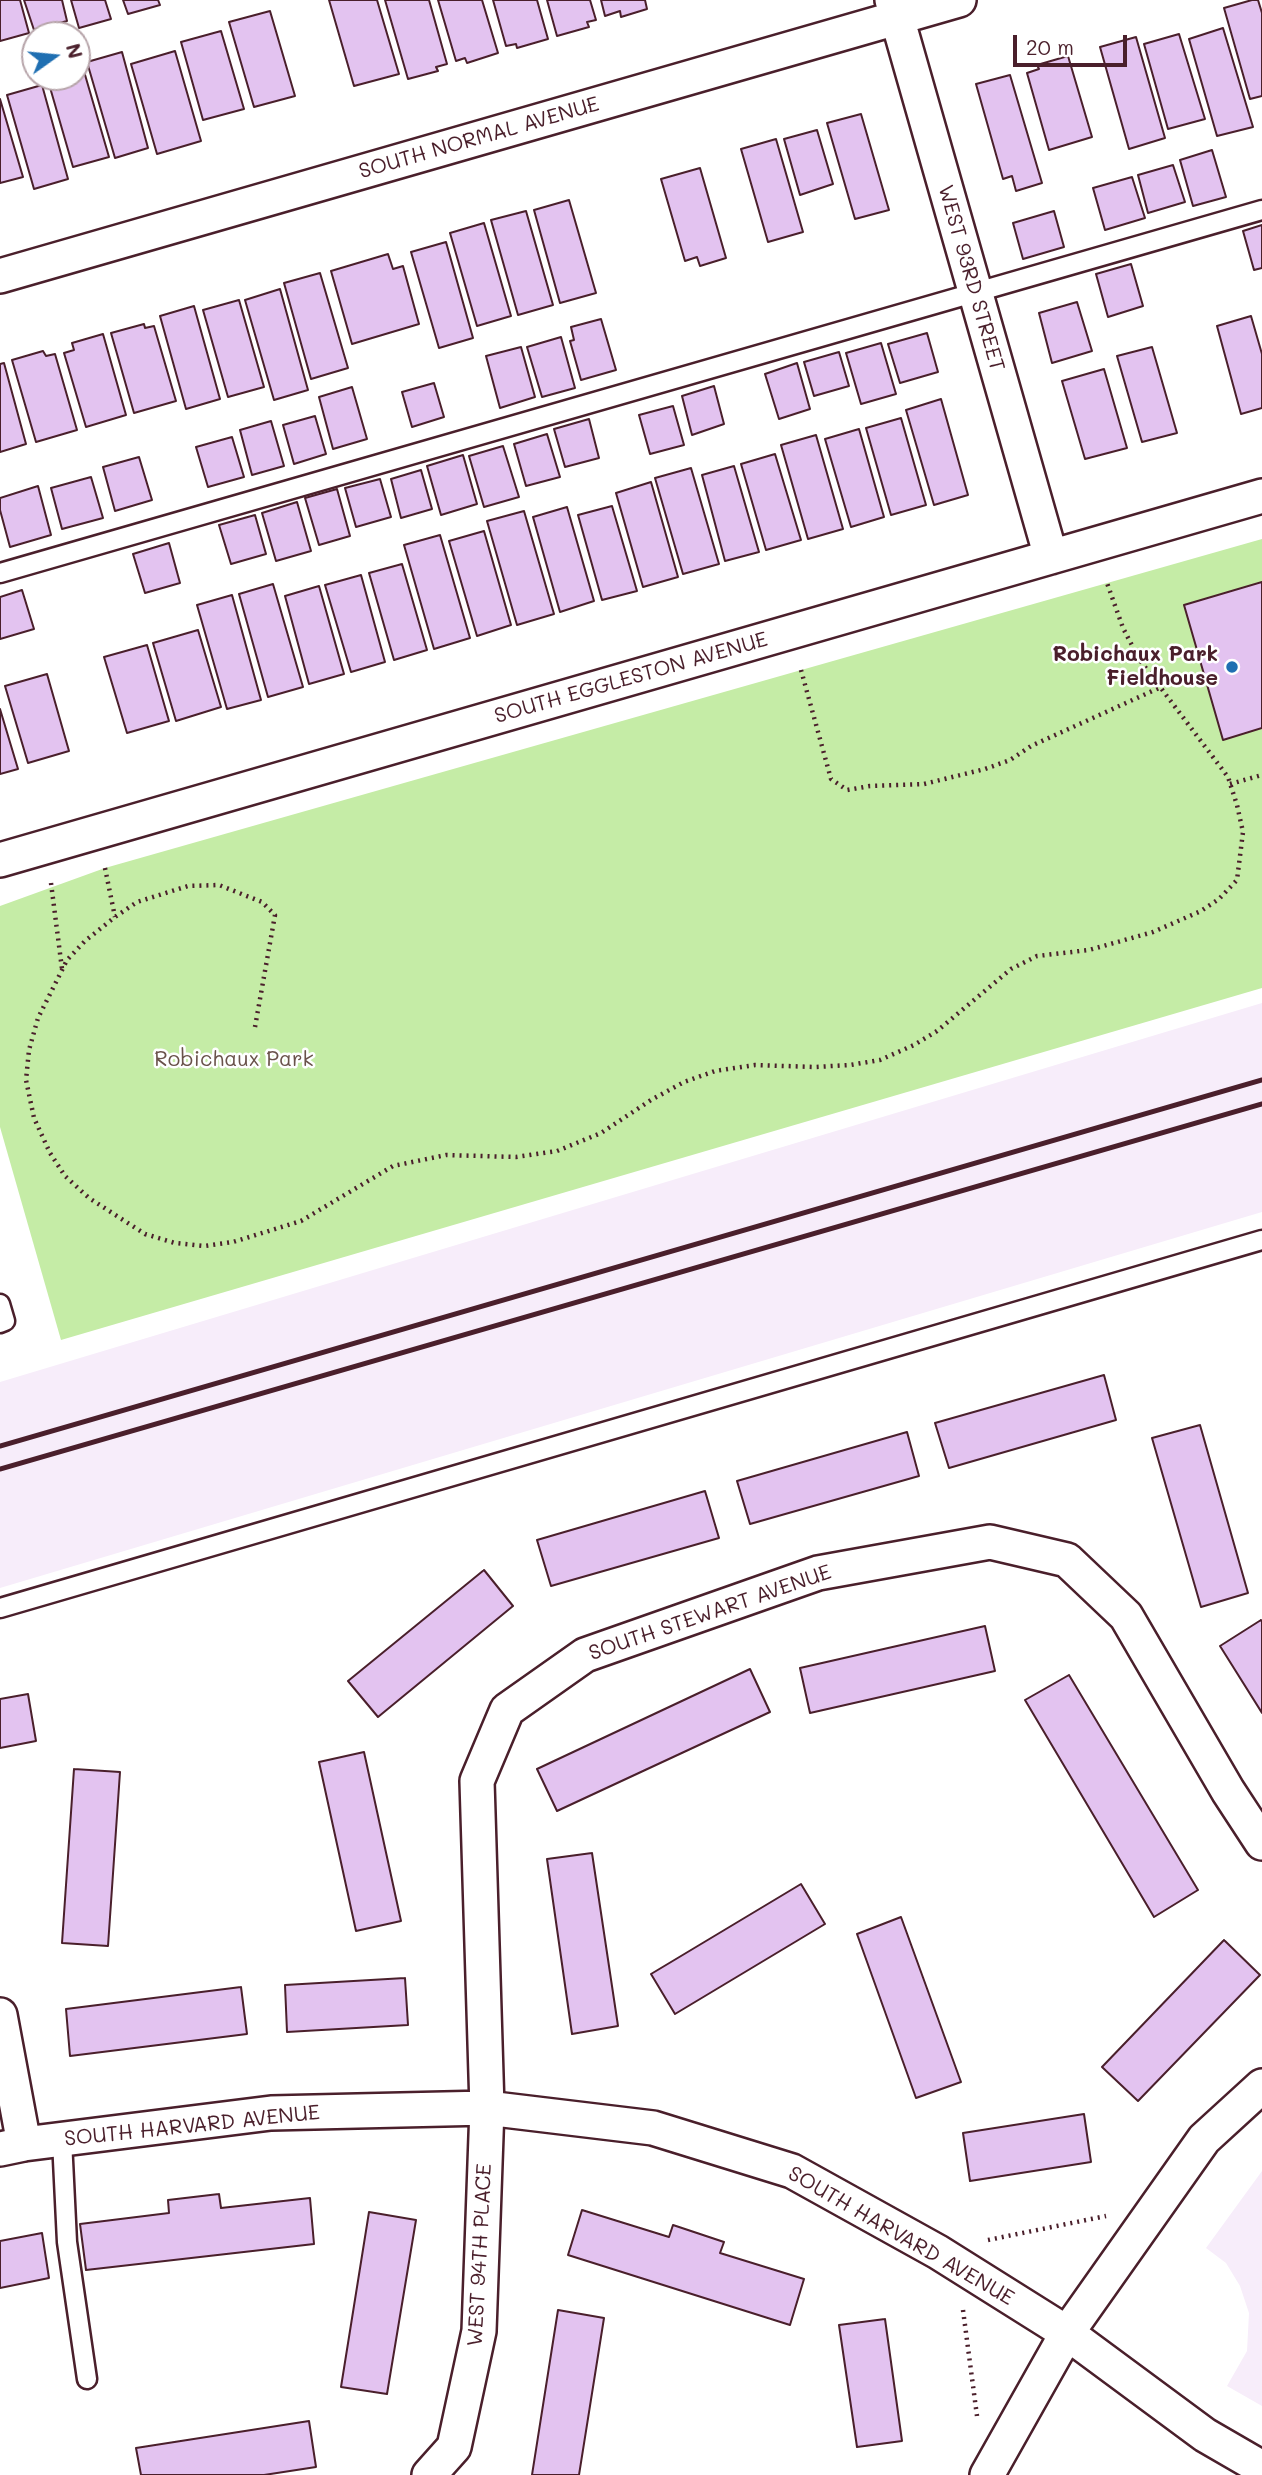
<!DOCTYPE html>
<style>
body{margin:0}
#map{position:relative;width:1262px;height:2475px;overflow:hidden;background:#fff;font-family:Mali,sans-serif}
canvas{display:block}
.north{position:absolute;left:21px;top:21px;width:70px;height:70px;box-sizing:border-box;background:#fff;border:2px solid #b7a5aa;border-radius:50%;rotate:75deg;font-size:19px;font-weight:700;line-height:28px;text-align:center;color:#4a1f2b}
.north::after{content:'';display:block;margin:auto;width:24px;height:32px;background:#1f6fb2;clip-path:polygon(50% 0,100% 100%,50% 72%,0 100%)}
.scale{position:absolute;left:1013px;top:35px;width:114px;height:32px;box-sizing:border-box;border:4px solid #4a1f2b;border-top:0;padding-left:9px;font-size:21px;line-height:24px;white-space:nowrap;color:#4a1f2b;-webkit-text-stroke:5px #fff;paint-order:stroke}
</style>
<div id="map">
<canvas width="1262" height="2475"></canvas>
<div class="north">N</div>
<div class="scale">20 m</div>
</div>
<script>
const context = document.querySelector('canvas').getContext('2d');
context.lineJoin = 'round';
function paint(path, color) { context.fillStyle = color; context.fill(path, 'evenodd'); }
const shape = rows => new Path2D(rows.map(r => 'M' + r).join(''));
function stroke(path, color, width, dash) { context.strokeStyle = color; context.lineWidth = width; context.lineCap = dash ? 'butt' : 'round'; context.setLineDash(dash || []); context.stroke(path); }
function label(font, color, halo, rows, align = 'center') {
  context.font = font + ' Mali,sans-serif'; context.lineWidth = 5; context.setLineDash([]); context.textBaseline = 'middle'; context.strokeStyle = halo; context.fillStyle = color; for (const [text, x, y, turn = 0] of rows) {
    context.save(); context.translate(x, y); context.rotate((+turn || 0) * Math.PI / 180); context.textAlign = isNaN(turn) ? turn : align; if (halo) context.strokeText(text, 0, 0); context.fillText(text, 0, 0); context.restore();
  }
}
paint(shape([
 [1262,1003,1262,1212,0,1588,0,1382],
 [1262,2171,1262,2406,1227,2386,1247,2351,1249,2313,1240,2286,1226,2263,1206,2248]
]), '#f7edfa');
paint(shape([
 [1262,539,1262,988,61,1340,0,1127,0,906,105,868]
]), '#c5eca6');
const building = shape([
 [0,0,20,0,29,33,0,41,0,0],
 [24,0,62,0,67,21,34,30,24,0],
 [71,0,105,0,111,19,79,28,71,0],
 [123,0,158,0,160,5,128,14,123,0],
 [329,0,377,0,399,74,354,86,329,0],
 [385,0,429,0,447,64,436,67,438,71,408,79,385,0],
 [438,0,482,0,498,53,467,63,465,58,456,61,438,0],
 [493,0,537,0,548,39,517,48,516,44,506,46,493,0],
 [547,0,590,0,596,20,587,22,589,27,557,36,547,0],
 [601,0,645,0,647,9,621,17,620,11,605,16,601,0],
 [1252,0,1258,0,1262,13,1262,96,1250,99,1224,8,1252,0],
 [270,11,295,96,254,107,229,22,270,11],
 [1223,28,1253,127,1217,136,1189,39,1223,28],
 [221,31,244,109,203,120,181,42,221,31],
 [1179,34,1205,119,1168,129,1144,44,1179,34],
 [1136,37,1165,138,1129,149,1100,47,1136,37],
 [175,51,201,141,157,154,131,64,175,51],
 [122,52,148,148,115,158,87,62,122,52],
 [1068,56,1092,137,1049,150,1027,73,1039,69,1037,65,1068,56],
 [81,61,109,157,73,167,47,77,77,77,77,62,81,61],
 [1010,75,1042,183,1016,191,1012,176,1003,179,976,84,1010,75],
 [42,85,68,179,34,189,7,95,42,85],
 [0,99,23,177,0,183,0,99],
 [861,114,889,210,855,219,827,123,861,114],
 [817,130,833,184,800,195,784,139,817,130],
 [776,139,803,232,768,242,741,149,776,139],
 [1212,150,1226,197,1193,206,1180,160,1212,150],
 [1173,165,1185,202,1148,213,1138,175,1173,165],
 [700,168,726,258,700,266,697,257,685,261,661,179,700,168],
 [1132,177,1145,218,1105,230,1093,188,1132,177],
 [569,200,596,293,560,303,534,210,569,200],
 [526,211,553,305,518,315,491,220,526,211],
 [1054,211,1064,247,1023,259,1013,223,1054,211],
 [484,223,511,316,477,326,450,233,484,223],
 [1262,225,1262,268,1254,270,1243,231,1262,225],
 [446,242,473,338,439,348,411,252,446,242],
 [388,254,393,269,403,266,419,324,352,344,331,271,388,254],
 [1131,264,1143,306,1108,317,1096,274,1131,264],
 [320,273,348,368,311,379,284,283,320,273],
 [280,289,308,390,274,400,245,300,280,289],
 [239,300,264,387,228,397,203,310,239,300],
 [1077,302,1092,351,1052,363,1039,313,1077,302],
 [194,306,220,399,186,409,160,316,194,306],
 [1251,316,1262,354,1262,408,1241,414,1217,326,1251,316],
 [601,319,616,370,581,380,570,341,574,340,571,327,601,319],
 [144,324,145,328,154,326,176,401,134,413,111,333,144,324],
 [927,333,938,372,900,383,888,344,927,333],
 [103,334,126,415,86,427,64,353,74,350,72,343,103,334],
 [561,337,575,388,542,397,527,347,561,337],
 [881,343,896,394,861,404,846,353,881,343],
 [521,347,535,397,500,408,486,356,521,347],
 [1152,347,1177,433,1142,442,1117,356,1152,347],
 [43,351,46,356,55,354,77,430,36,442,12,360,43,351],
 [839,352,849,386,814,396,804,362,839,352],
 [4,363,26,444,0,452,0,364,4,363],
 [797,363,810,409,779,419,765,374,797,363],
 [1104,369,1127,448,1085,459,1062,381,1104,369],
 [434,383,444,417,412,427,402,392,434,383],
 [714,386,724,424,692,435,682,396,714,386],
 [352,387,367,439,333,449,319,397,352,387],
 [941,399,968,495,934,505,906,410,941,399],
 [673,406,684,445,650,454,639,415,673,406],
 [315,416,326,454,294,464,283,425,315,416],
 [901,418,926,505,891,515,866,428,901,418],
 [589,419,599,458,565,467,554,429,589,419],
 [271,421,284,466,252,475,240,430,271,421],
 [859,429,884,517,851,527,825,439,859,429],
 [547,434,560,477,526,486,514,444,547,434],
 [816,435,843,529,808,539,781,445,816,435],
 [232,437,244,477,208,487,196,447,232,437],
 [503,446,519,497,484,507,469,456,503,446],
 [775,454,801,540,766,550,741,464,775,454],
 [463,455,477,504,441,515,427,466,463,455],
 [139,457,152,500,115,511,103,467,139,457],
 [734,466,759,552,725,561,702,475,734,466],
 [691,468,719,564,683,574,655,478,691,468],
 [421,470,432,509,401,518,391,479,421,470],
 [91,477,103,518,62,529,51,488,91,477],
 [380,479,391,517,356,527,345,488,380,479],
 [651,482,678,577,643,587,616,493,651,482],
 [38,486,51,535,10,547,0,510,0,498,38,486],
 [337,489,350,536,319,545,305,498,337,489],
 [297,502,311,551,276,561,262,513,297,502],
 [612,506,637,591,602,600,578,515,612,506],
 [567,507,594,601,560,612,533,517,567,507],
 [524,511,554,614,517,625,487,521,524,511],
 [255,515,266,554,231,564,219,525,255,515],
 [484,531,511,625,477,636,449,541,484,531],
 [440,535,470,638,434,649,404,545,440,535],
 [169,543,180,583,145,593,133,554,169,543],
 [402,564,427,650,394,660,369,573,402,564],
 [361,575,385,662,351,672,325,585,361,575],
 [1262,582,1262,728,1223,740,1184,605,1262,582],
 [273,584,303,687,268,697,239,594,273,584],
 [319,586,344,674,309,684,285,596,319,586],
 [22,590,34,629,0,639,0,597,22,590],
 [232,595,261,700,227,709,197,605,232,595],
 [198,630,221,707,176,721,153,643,198,630],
 [147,645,169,721,127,733,104,657,147,645],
 [47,674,69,751,28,763,5,686,47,674],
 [0,709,18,769,0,774,0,709],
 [1104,1375,1116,1420,949,1468,935,1423,1104,1375],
 [1200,1425,1248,1593,1201,1607,1152,1438,1200,1425],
 [907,1432,919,1476,750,1524,737,1481,907,1432],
 [705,1491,719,1538,551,1586,537,1540,705,1491],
 [484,1570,513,1606,378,1717,348,1681,484,1570],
 [1261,1620,1262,1622,1262,1713,1220,1646,1261,1620],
 [985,1626,995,1671,810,1713,800,1668,985,1626],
 [750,1669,770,1712,557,1811,537,1769,750,1669],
 [1069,1675,1198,1890,1154,1917,1025,1700,1069,1675],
 [28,1694,36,1741,0,1748,0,1699,28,1694],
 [364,1752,401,1921,356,1931,319,1762,364,1752],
 [74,1769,120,1772,108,1946,62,1943,74,1769],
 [592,1853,618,2026,572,2034,547,1859,592,1853],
 [801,1884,825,1924,675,2014,651,1974,801,1884],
 [901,1917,961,2082,916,2098,857,1934,901,1917],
 [1224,1940,1260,1975,1138,2101,1102,2067,1224,1940],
 [405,1978,408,2025,287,2032,285,1985,405,1978],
 [241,1987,247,2034,70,2056,66,2009,241,1987],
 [1084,2114,1091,2162,970,2181,963,2133,1084,2114],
 [219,2194,221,2208,310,2198,314,2244,86,2270,80,2224,169,2213,168,2200,219,2194],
 [582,2210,669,2237,673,2225,724,2242,720,2253,804,2279,790,2325,568,2255,582,2210],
 [369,2212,416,2220,387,2394,341,2387,369,2212],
 [42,2233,49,2278,0,2288,0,2241,42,2233],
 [558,2310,604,2318,579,2475,532,2475,558,2310],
 [885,2319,902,2441,857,2447,839,2325,885,2319],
 [309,2421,316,2467,264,2475,141,2475,136,2448,309,2421]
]);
paint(building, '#e3c3f0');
stroke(building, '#4a1f2b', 2);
const lane = shape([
 [0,573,1262,210],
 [0,1304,5,1321,0,1323],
 [0,1608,1262,1240],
 [62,2140,67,2242,87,2379]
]);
const street = shape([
 [892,0,1051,557],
 [0,276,959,0],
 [0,860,1262,496],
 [0,2015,24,2144],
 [0,2149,24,2144,271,2113,487,2108,653,2128,792,2171,938,2252,1067,2333,1205,2435,1262,2468],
 [429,2475,454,2447,479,2331,487,2108,477,1781,507,1710,585,1655,818,1573,990,1542,1067,1560,1126,1616,1228,1791,1262,1843],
 [987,2475,1067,2333,1204,2139,1262,2086]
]);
stroke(lane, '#4a1f2b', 23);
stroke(street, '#4a1f2b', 38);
stroke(shape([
 [801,670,831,779,847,790,870,786,924,784,985,769,1010,760,1031,746,1159,688],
 [1230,784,1262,775],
 [105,868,115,917],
 [51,883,62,969],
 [255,1027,275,915,262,902,219,885,188,886,137,902,115,917,85,941,67,960,38,1018,29,1050,26,1080,34,1118,50,1153,65,1176,89,1198,145,1234,175,1243,204,1246,233,1242,301,1221,393,1166,446,1155,516,1157,557,1151,601,1133,651,1100,684,1082,715,1071,755,1065,815,1067,850,1065,880,1060,914,1045,937,1031,1011,969,1037,956,1089,950,1153,932,1201,911,1219,899,1237,880,1243,832,1237,805,1228,777,1139,659,1123,628,1107,583],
 [988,2240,1106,2216],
 [963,2310,977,2416]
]), '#4a1f2b', 4.5, [2, 5]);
stroke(lane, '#fff', 18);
stroke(street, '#fff', 33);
stroke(shape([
 [0,1446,1262,1080],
 [0,1469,1262,1104]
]), '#4a1f2b', 5);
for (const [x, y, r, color] of [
 [1232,667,7,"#1f6fb2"]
]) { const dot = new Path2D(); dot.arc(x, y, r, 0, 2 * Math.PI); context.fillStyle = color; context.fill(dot); stroke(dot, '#fff', 2.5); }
label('21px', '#4a1f2b', '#fff', [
 ["SOUTH NORMAL AVENUE",479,138,-16],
 ["WEST 93RD STREET",971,278,74],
 ["SOUTH EGGLESTON AVENUE",631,678,-16],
 ["SOUTH STEWART AVENUE",710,1613,-19],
 ["SOUTH HARVARD AVENUE",192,2126,-6],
 ["SOUTH HARVARD AVENUE",901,2236,30],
 ["WEST 94TH PLACE",480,2255,-87]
]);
label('bold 21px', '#4a1f2b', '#fff', [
 ["Robichaux Park",1218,655],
 ["Fieldhouse",1218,679]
], 'right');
label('21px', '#69524a', '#fff', [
 ["Robichaux Park",234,1060]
]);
</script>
